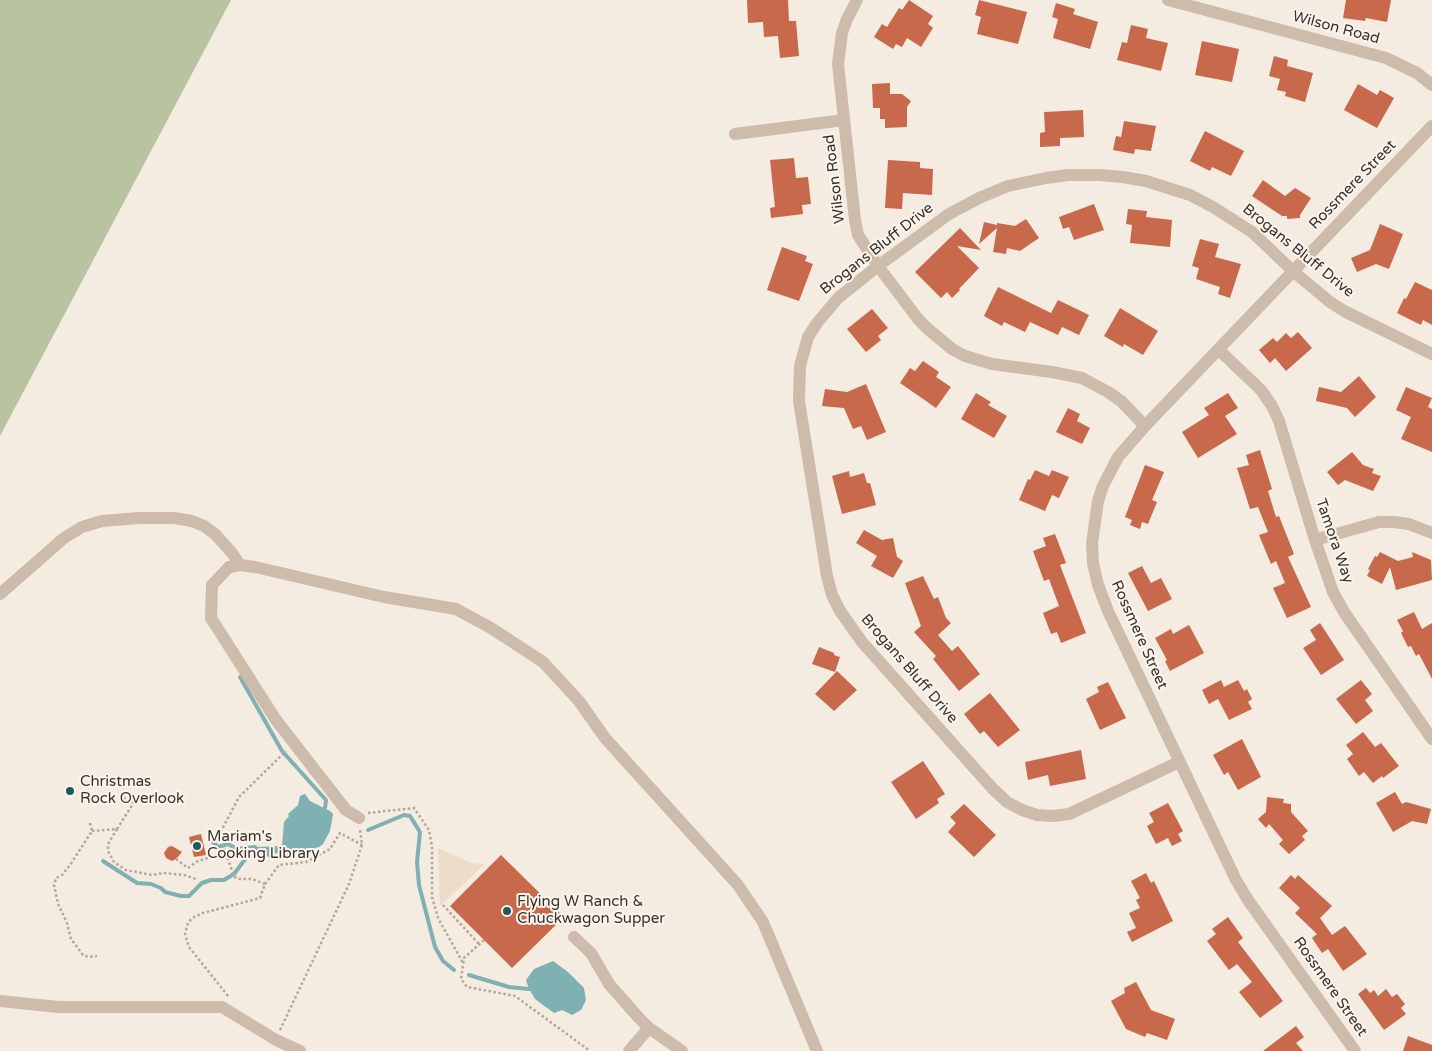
<!DOCTYPE html>
<style>
body{margin:0}
canvas{display:block;background:#f4ebe1}
</style>
<canvas width="1432" height="1051"></canvas>
<script>
const context = document.querySelector('canvas').getContext('2d');
context.lineJoin = 'round';
function paint(path, color) { context.fillStyle = color; context.fill(path, 'evenodd'); }
const shape = rows => new Path2D(rows.map(r => 'M' + r).join(''));
function stroke(path, color, width, dash) { context.strokeStyle = color; context.lineWidth = width; context.lineCap = dash ? 'butt' : 'round'; context.setLineDash(dash || []); context.stroke(path); }
function label(font, color, halo, rows, align = 'center') {
  context.font = font + ' "Varela Round",sans-serif'; context.lineWidth = 4; context.setLineDash([]); context.textBaseline = 'middle'; context.strokeStyle = halo; context.fillStyle = color; for (const [text, x, y, turn = 0] of rows) {
    context.save(); context.translate(x, y); context.rotate((+turn || 0) * Math.PI / 180); context.textAlign = isNaN(turn) ? turn : align; if (halo) context.strokeText(text, 0, 0); context.fillText(text, 0, 0); context.restore();
  }
}
paint(shape([
 [0,0,231,0,0,436]
]), '#b8c4a0');
paint(shape([
 [438,848,471,863,485,864,440,906]
]), '#ecdcc8');
paint(shape([
 [305,794,310,801,330,811,333,814,330,831,323,844,319,847,305,850,291,855,273,853,271,857,268,857,265,853,257,850,257,847,282,846,284,822,289,816,288,814,298,805,300,796],
 [553,961,568,972,584,988,586,1000,581,1010,572,1015,562,1010,554,1013,535,999,529,989,526,980,534,969]
]), '#7fb0b2');
stroke(shape([
 [240,677,282,751,326,800,325,808],
 [368,830,404,815,410,816,420,832,417,862,419,885,435,947,443,961,454,970],
 [210,839,218,847,228,844,237,849,255,847],
 [103,861,137,883,151,884,161,888,165,892,181,896,189,896,202,883,211,880,224,880,234,874,252,850,257,849],
 [469,975,509,987,529,989]
]), '#7fb0b2', 4);
paint(shape([
 [747,0,788,0,789,21,796,21,799,56,780,58,778,36,764,37,763,22,748,23],
 [909,0,933,16,928,24,933,28,921,47,907,38,902,47,896,44,893,49,874,37,882,24,887,27,899,8,902,10],
 [979,0,1027,12,1018,44,977,34,981,17,975,15],
 [1346,0,1391,0,1387,22,1366,18,1365,21,1343,18],
 [1056,3,1075,9,1073,14,1098,22,1090,49,1053,38,1058,19,1052,17],
 [1131,25,1148,29,1146,38,1168,43,1161,71,1117,60,1122,42,1127,43],
 [1202,41,1239,49,1232,82,1195,75],
 [1274,56,1288,60,1287,66,1313,73,1305,102,1285,96,1286,92,1277,90,1280,79,1269,76],
 [890,83,890,94,902,94,911,101,907,107,907,127,885,128,885,119,880,119,880,108,873,108,872,84],
 [1358,84,1377,95,1380,90,1394,98,1377,128,1344,110],
 [1083,110,1084,137,1060,138,1060,146,1040,147,1040,133,1045,132,1044,112],
 [1124,121,1156,126,1151,151,1135,149,1134,154,1113,150,1116,136,1121,137],
 [1205,131,1244,151,1231,176,1212,167,1210,171,1190,161],
 [794,158,796,178,808,177,811,204,802,205,803,214,771,218,770,208,775,207,770,160],
 [888,160,920,162,920,168,933,169,932,195,903,193,902,209,885,208],
 [1263,180,1285,196,1295,188,1311,198,1300,215,1300,218,1287,219,1287,216,1282,216,1252,196],
 [1094,204,1104,230,1074,240,1069,227,1063,229,1059,217],
 [1128,209,1147,211,1146,217,1172,220,1170,247,1130,243,1132,225,1126,224],
 [1026,219,1039,238,1020,251,1007,248,1006,254,993,252,997,228,979,244,984,222,997,225,997,223,1015,226],
 [1380,224,1403,234,1389,269,1376,264,1357,272,1351,258,1370,250],
 [960,228,981,250,957,246,979,268,959,289,960,290,952,298,947,292,941,298,915,272],
 [1200,239,1219,244,1215,257,1241,264,1230,298,1218,294,1220,287,1196,279,1199,268,1192,266],
 [782,247,807,256,805,261,813,264,799,301,767,290],
 [1415,282,1432,290,1432,325,1423,320,1421,325,1397,313,1404,298,1406,299],
 [998,287,1051,313,1058,300,1089,315,1079,335,1062,327,1058,335,1030,322,1025,332,1004,322,1002,326,984,316],
 [1120,308,1158,331,1143,355,1124,344,1123,347,1104,336],
 [872,309,888,328,878,336,881,340,866,352,847,329],
 [1298,332,1312,348,1286,371,1275,358,1270,363,1259,350,1273,338,1277,342,1286,333,1291,338],
 [923,361,939,372,936,377,951,387,936,408,900,383,910,368,915,371],
 [1359,376,1376,397,1355,417,1347,408,1316,401,1319,387,1341,392],
 [866,384,886,432,867,440,861,426,853,429,844,408,822,406,825,389,847,392],
 [1406,387,1432,398,1428,407,1432,409,1432,452,1401,439,1411,417,1396,410],
 [976,393,991,402,988,405,1007,416,994,438,961,419],
 [1228,393,1238,408,1225,416,1237,434,1198,458,1182,432,1209,415,1204,408],
 [1068,408,1080,414,1077,421,1090,428,1082,444,1056,432],
 [1260,450,1272,489,1268,491,1276,517,1279,516,1294,554,1288,557,1311,607,1287,618,1273,588,1285,583,1276,561,1271,564,1259,535,1268,532,1258,507,1250,509,1237,468,1249,465,1246,455],
 [1352,452,1363,465,1374,469,1372,473,1381,476,1373,491,1345,480,1338,485,1327,472],
 [1145,465,1164,472,1152,500,1157,502,1148,524,1142,522,1140,529,1130,525,1132,520,1125,517],
 [1035,470,1049,476,1052,470,1069,477,1059,498,1052,495,1045,511,1019,500,1028,479,1030,480],
 [849,471,850,477,864,473,867,483,870,483,876,505,842,514,832,476],
 [864,530,882,540,893,538,897,557,903,561,893,578,871,566,877,556,856,543],
 [1055,534,1066,563,1060,565,1086,633,1061,643,1057,632,1051,634,1043,613,1059,606,1049,579,1044,581,1033,551,1046,546,1043,538],
 [1380,552,1398,561,1413,557,1412,552,1431,560,1432,580,1396,590,1390,567,1382,584,1367,576,1370,570,1368,569,1375,556,1377,557],
 [1142,566,1151,583,1161,578,1172,599,1148,611,1128,573],
 [923,576,934,599,938,597,946,618,951,623,938,635,952,651,958,646,980,674,959,691,933,659,936,656,914,632,921,626,905,583],
 [1414,612,1422,629,1432,623,1432,679,1419,654,1416,656,1411,646,1408,647,1401,633,1403,631,1397,620],
 [1320,623,1344,660,1321,675,1303,648,1316,640,1310,630],
 [1189,625,1204,653,1170,671,1165,661,1167,660,1155,638,1171,629,1173,634],
 [819,647,834,653,834,655,840,657,835,672,812,664],
 [837,671,857,690,834,711,815,694],
 [1221,680,1224,687,1238,680,1244,691,1247,689,1252,699,1248,702,1252,709,1229,720,1218,699,1209,704,1202,690],
 [1361,680,1372,694,1365,700,1373,711,1356,724,1336,699],
 [1108,682,1126,718,1100,730,1086,699,1099,692,1097,687],
 [990,693,1020,730,998,747,984,731,980,734,964,714],
 [1363,732,1375,747,1381,743,1399,766,1383,778,1382,776,1373,783,1364,772,1359,776,1347,759,1353,754,1346,745],
 [1242,739,1261,777,1238,790,1228,772,1224,775,1213,755],
 [1081,750,1086,779,1050,786,1048,775,1028,780,1025,762],
 [923,761,945,794,937,799,939,803,916,819,891,782],
 [1395,792,1402,804,1406,802,1431,809,1427,824,1412,821,1393,832,1376,803],
 [1267,797,1284,799,1283,803,1291,804,1291,812,1308,831,1302,836,1305,840,1289,854,1279,844,1283,840,1269,824,1266,828,1258,819,1266,812],
 [1168,803,1183,831,1178,834,1182,841,1172,846,1168,838,1156,844,1147,826,1154,822,1149,813],
 [964,804,996,835,974,857,948,832,956,823,950,817],
 [201,834,206,855,194,857,189,837],
 [172,846,182,852,176,859,172,861,166,858,164,853,168,847],
 [501,855,564,917,512,968,450,906],
 [1146,873,1151,883,1154,881,1173,921,1132,942,1127,932,1136,928,1129,913,1140,908,1136,900,1140,898,1131,881],
 [1291,875,1295,879,1298,875,1332,906,1320,918,1332,935,1345,926,1367,954,1343,971,1328,949,1322,953,1312,938,1317,934,1295,913,1300,908,1279,888],
 [1228,917,1243,938,1238,942,1283,1001,1260,1018,1239,992,1252,982,1237,964,1229,970,1207,941,1216,934,1212,929],
 [1136,982,1151,1010,1175,1019,1167,1040,1147,1033,1145,1037,1126,1029,1111,1001,1125,993,1124,988],
 [1366,988,1370,993,1374,990,1378,996,1386,989,1392,997,1397,994,1405,1004,1401,1008,1406,1014,1384,1030,1358,994],
 [1296,1026,1304,1037,1296,1043,1303,1051,1263,1051],
 [1408,1036,1432,1045,1432,1051,1403,1051]
]), '#c8694b');
stroke(shape([
 [368,813,414,808,429,830,432,847,432,897,438,918,463,963],
 [90,823,92,831,70,865,62,875,56,878,54,885,58,904,67,923,71,939,83,955,89,957,97,956],
 [117,829,131,807,133,801,124,798],
 [92,831,117,829,108,844,108,851,114,862,126,870,152,875,164,873,184,875,196,879],
 [176,859,188,868,196,862,225,852],
 [265,884,252,879,237,879,234,876,219,835,239,797,286,751],
 [443,905,479,944],
 [484,940,464,958,461,979,467,987,515,996,590,1051],
 [228,996,189,947,185,934,188,923,192,918,203,913,260,898,265,884,279,865,306,862,330,849,340,833,362,845],
 [280,1030,349,884,362,845,360,830]
]), '#b9a596', 2.5, [2.5, 2.5]);
stroke(shape([
 [857,0,847,19,842,33,838,64,855,220,858,235,878,266,918,319,929,330,952,349,965,356,992,364,1052,372,1082,378,1108,392,1121,401,1145,426],
 [1168,0,1386,58,1417,73,1432,85],
 [735,134,844,120],
 [1219,350,1261,390,1272,406,1279,421,1315,540,1333,592,1344,612,1432,739],
 [1315,540,1379,522,1394,522,1409,524,1432,533],
 [0,594,64,538,82,527,102,521,139,518,174,518,192,521,204,526,215,534,232,553,240,565],
 [1179,762,1069,814,1053,816,1037,815,1022,810,1007,802,993,789,862,642,840,611,832,595,827,576,799,401,800,366,808,337,817,323,838,298,878,266,949,214,979,198,1008,186,1046,178,1068,175,1099,175,1123,177,1146,181,1190,195,1213,207,1252,232,1294,272,1330,302,1344,311,1432,354],
 [359,818,346,810,276,720,211,618,212,585,229,567,240,565,255,567,384,597,456,609,491,628,543,662,579,701,605,738,738,885,763,922,817,1051],
 [574,937,591,953,609,984,639,1018,649,1028,682,1051],
 [0,1001,58,1007,222,1007,276,1040,300,1051],
 [629,1051,649,1028],
 [1355,1051,1248,900,1236,880,1108,611,1098,585,1093,563,1092,543,1098,501,1103,486,1118,457,1145,426,1432,126]
]), '#cdbbac', 12);
for (const [x, y, r, color] of [
 [70,791,5,"#1f5a5e"],
 [197,846,5,"#1f5a5e"],
 [507,911,5,"#1f5a5e"]
]) { const dot = new Path2D(); dot.arc(x, y, r, 0, 2 * Math.PI); context.fillStyle = color; context.fill(dot); stroke(dot, '#fbf5ee', 2); }
label('15px', '#3b302b', '#fbf5ee', [
 ["Wilson Road",1336,28,15],
 ["Wilson Road",835,179,-97],
 ["Rossmere Street",1353,185,-46],
 ["Brogans Bluff Drive",877,249,-38],
 ["Brogans Bluff Drive",1298,251,39],
 ["Tamora Way",1334,541,71],
 ["Rossmere Street",1139,635,66],
 ["Brogans Bluff Drive",909,669,49],
 ["Rossmere Street",1330,987,55]
]);
label('15px', '#3b302b', '#fbf5ee', [
 ["Christmas",80,782],
 ["Rock Overlook",80,799],
 ["Mariam's",207,837],
 ["Cooking Library",207,854],
 ["Flying W Ranch &",517,902],
 ["Chuckwagon Supper",517,919]
], 'left');
</script>
